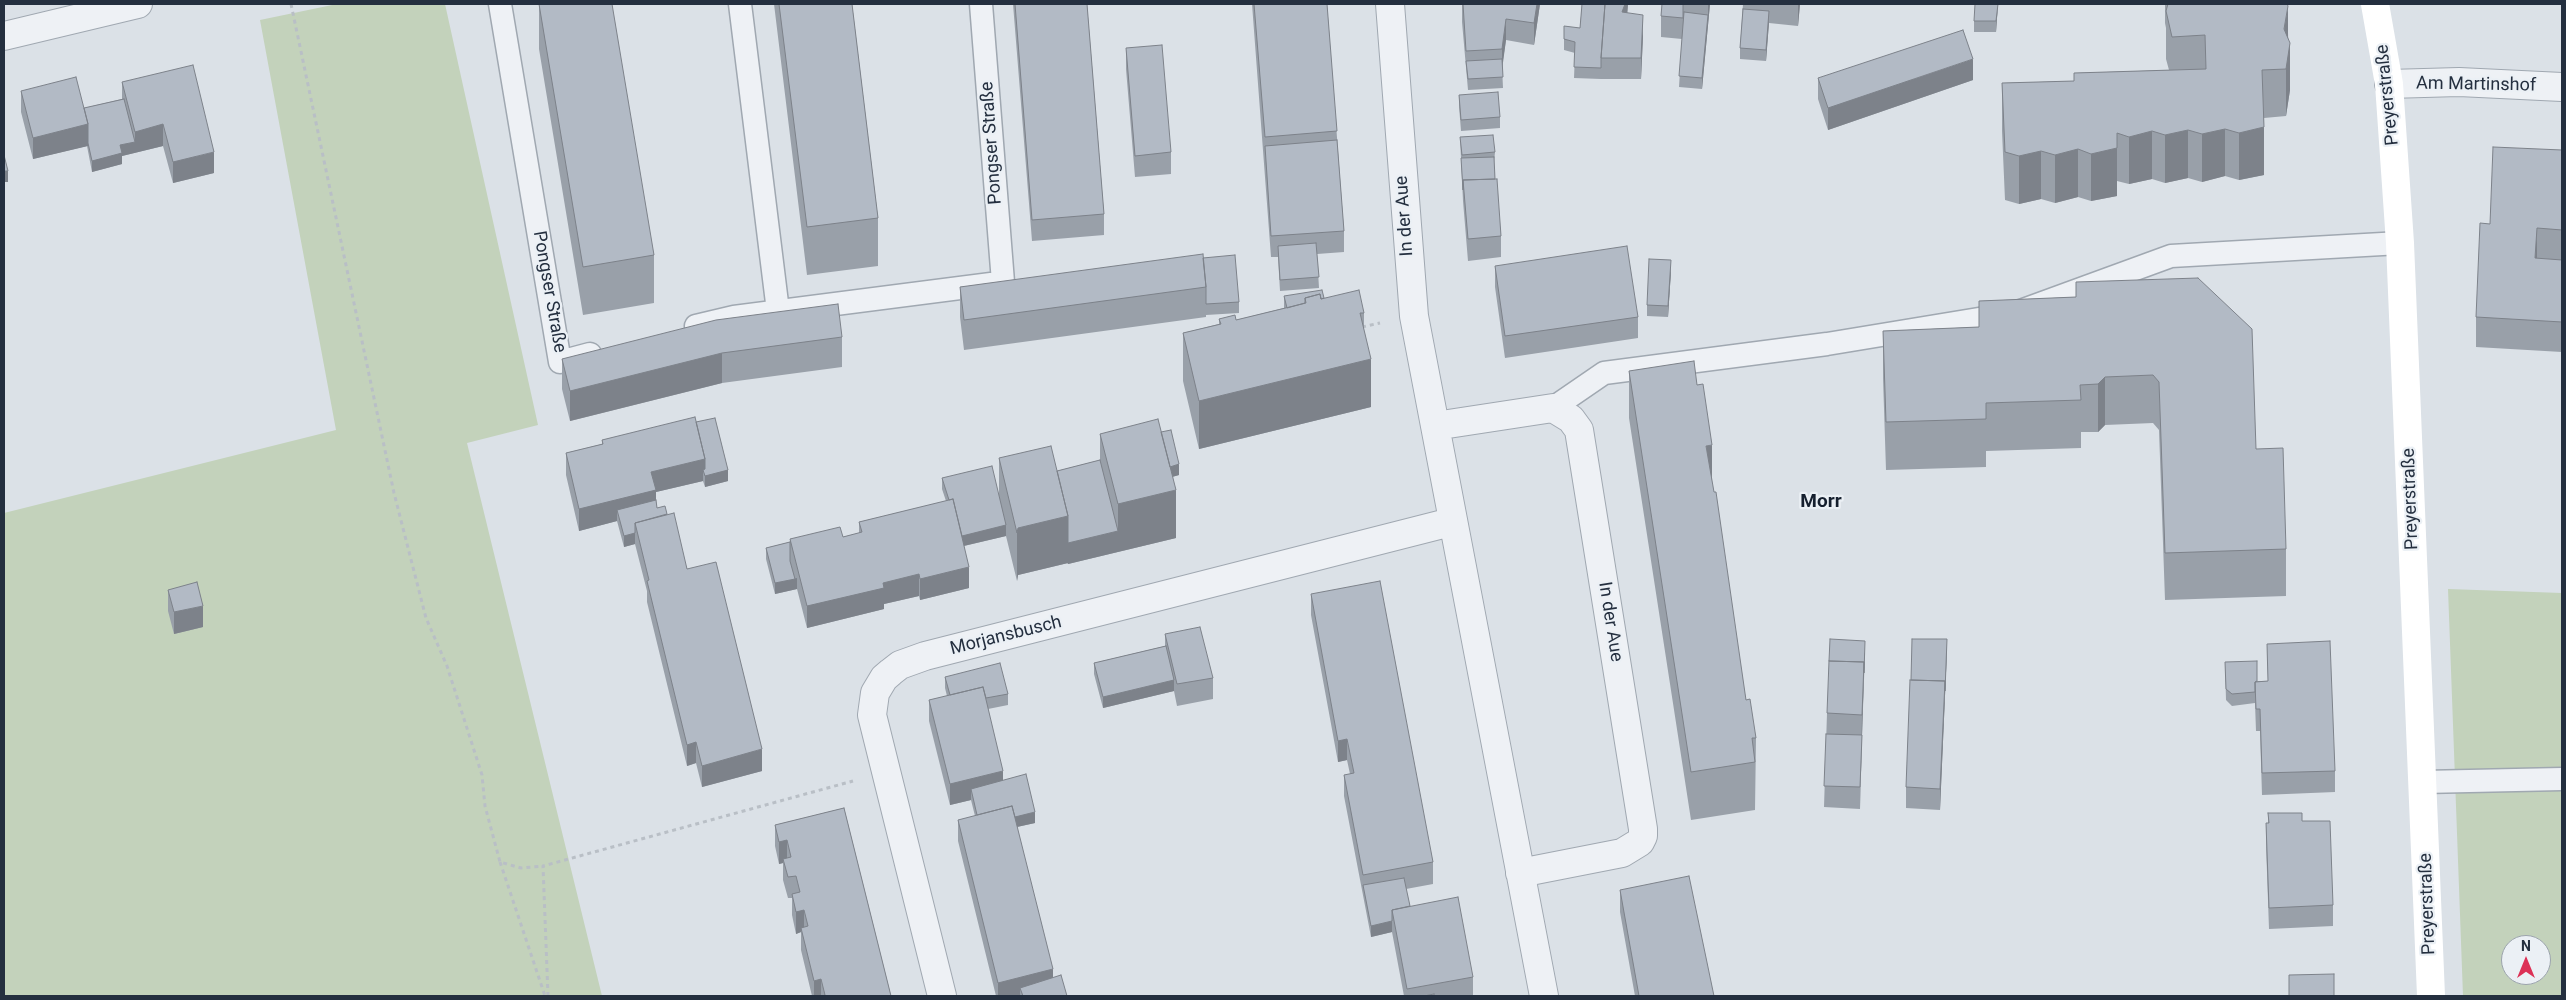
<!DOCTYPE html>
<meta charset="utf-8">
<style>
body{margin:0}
#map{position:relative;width:2566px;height:1000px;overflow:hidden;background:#dbe1e7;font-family:Roboto,sans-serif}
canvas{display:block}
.frame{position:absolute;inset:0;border:5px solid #242f3f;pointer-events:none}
.north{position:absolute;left:2501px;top:935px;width:50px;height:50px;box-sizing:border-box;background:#ebf0f5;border:1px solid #9ba3ac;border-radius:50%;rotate:0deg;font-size:14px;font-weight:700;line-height:20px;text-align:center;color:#242f3f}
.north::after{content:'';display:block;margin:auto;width:18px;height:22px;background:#dc3156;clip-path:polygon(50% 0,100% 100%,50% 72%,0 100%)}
</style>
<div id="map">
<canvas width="2566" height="1000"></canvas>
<div class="frame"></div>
<div class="north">N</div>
</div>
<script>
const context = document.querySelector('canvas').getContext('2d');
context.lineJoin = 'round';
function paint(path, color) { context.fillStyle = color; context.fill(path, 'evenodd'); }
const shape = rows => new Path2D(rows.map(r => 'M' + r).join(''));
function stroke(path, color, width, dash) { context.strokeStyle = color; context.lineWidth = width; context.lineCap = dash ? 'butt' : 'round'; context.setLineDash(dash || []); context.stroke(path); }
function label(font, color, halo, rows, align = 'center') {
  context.font = font + ' Roboto,sans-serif'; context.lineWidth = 4.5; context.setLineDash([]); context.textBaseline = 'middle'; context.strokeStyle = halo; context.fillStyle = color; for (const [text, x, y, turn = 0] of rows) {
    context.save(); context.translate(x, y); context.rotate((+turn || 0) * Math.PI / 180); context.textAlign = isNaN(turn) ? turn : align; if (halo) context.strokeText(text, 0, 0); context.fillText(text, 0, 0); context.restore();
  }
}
paint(shape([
 [337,4,445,4,538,425,467,443,602,996,4,996,4,513,336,430,260,20],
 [2448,589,2562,593,2562,996,2463,996],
 [2511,945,2541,945,2541,975,2511,975]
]), '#c3d2bb');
const lane = shape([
 [500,4,560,362,590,354],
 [740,4,778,311],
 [981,4,1003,282],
 [696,326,734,317,991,284],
 [1553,408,1604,373,1827,344,2015,313,2171,256,2400,243],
 [2423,782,2562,779]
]);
const street = shape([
 [1390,4,1414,316,1544,996],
 [4,36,138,4],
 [2389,84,2459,82,2562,87],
 [1435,426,1553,408,1571,419,1579,430,1643,829,1643,836,1640,842,1622,853,1520,873],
 [942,996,872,715,875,693,884,678,891,672,900,665,925,656,1451,522]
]);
stroke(lane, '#a0a8b1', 25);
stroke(street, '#a0a8b1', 30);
stroke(shape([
 [291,4,394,493,426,618,447,666,482,775,485,806,500,862,521,868,543,866],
 [1362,327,1380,323],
 [500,862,545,996],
 [548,996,543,866,853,781]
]), '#b9bfc6', 3, [4, 4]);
stroke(lane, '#eef1f5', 22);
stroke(street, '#eef1f5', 28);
stroke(shape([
 [2375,4,2389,84,2400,243,2431,996]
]), '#fff', 28);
paint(shape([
 [539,4,654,255,654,303,583,315,539,49],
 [774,4,852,4,878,218,878,266,807,275],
 [1013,4,1087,4,1104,214,1104,235,1032,241],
 [1252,4,1327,4,1344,231,1344,252,1317,254,1319,288,1280,291,1278,257,1271,257],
 [1462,4,1540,4,1534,45,1506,40,1502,66,1503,88,1468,90,1462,22],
 [1582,4,1628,4,1627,13,1643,36,1641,79,1601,79,1574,78,1575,53,1564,50,1564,39,1580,28],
 [1662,4,1710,4,1702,89,1679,87,1682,39,1661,37,1661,16],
 [1743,4,1800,4,1798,26,1769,23,1766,61,1740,59,1740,48],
 [1998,4,1996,32,1974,32,1974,21],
 [2165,4,2287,4,2290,90,2286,116,2264,118,2264,175,2239,180,2225,176,2202,182,2188,178,2165,183,2152,179,2129,184,2117,181,2117,196,2091,201,2078,197,2055,203,2041,199,2019,204,2005,200,2002,131,2002,83,2074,81,2074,73,2169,70,2166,59,2166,28,2165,23],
 [1126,48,1171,152,1171,174,1135,177,1126,69],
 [1818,78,1973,80,1828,130,1818,99],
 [122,82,214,173,173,183,163,146,122,156,122,164,92,172,87,146,33,159,21,112,21,91,84,108,122,99],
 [1459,95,1500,117,1500,128,1461,131,1459,106],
 [1460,137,1495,152,1494,163,1495,179,1501,236,1501,257,1468,261,1463,201],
 [2562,150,2562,352,2476,347,2476,317,2490,224],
 [1203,258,1239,302,1239,313,1206,315,1206,317,964,350,960,317,960,287],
 [1495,266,1638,317,1638,338,1505,358,1495,287],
 [1671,271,1668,317,1647,316,1647,305],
 [2076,282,2256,449,2286,549,2286,596,2165,600,2159,430,2153,423,2105,425,2098,432,2081,432,2081,448,1986,451,1986,467,1886,470,1883,378,1883,331,1979,327,1979,301,2076,297],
 [1284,296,1324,298,1364,313,1364,330,1371,407,1199,449,1183,381,1183,333,1219,324,1219,319,1236,320,1284,308],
 [842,337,842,367,722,383,570,421,562,389,562,359],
 [1629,371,1712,484,1746,700,1756,738,1755,810,1691,820,1629,418],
 [696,422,728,481,705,487,703,481,656,492,656,500,657,508,667,514,762,771,702,787,696,763,687,766,647,602,647,591,635,544,624,547,617,521,579,531,566,475,566,453,602,444,602,440],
 [1161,432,1179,475,1172,477,1176,538,1068,564,1068,563,1018,575,1017,581,1006,536,964,546,969,588,920,600,919,596,884,604,884,609,807,628,797,589,775,594,766,559,766,548,790,542,790,539,843,537,859,533,859,522,946,501,942,489,942,478,999,494,999,458,1057,471,1100,460,1100,434],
 [168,590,203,627,174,634,168,611],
 [1311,594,1433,862,1433,884,1406,889,1410,906,1473,977,1473,996,1404,996,1392,932,1371,937,1344,796,1344,775,1350,774,1347,760,1338,762,1311,615],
 [1165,634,1213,678,1213,699,1177,706,1174,691,1103,708,1094,674,1094,663,1165,646],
 [2267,644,2335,771,2335,792,2262,795,2260,731,2256,731,2255,703,2232,706,2226,700,2225,662,2257,681,2268,681],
 [1947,650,1940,810,1906,808,1906,787],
 [1865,652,1862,736,1860,809,1824,807,1827,713],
 [945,677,1008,694,1008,705,988,709,1003,780,1035,823,1017,827,1053,978,1067,996,996,996,958,841,958,820,975,816,971,800,950,805,929,721,929,700,947,696,945,688],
 [844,808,891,996,812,996,801,950,801,932,796,934,792,915,792,898,788,898,783,880,783,863,779,864,775,846,775,825],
 [2268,813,2302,821,2333,905,2333,926,2269,929,2266,844,2266,823,2268,823],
 [1620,890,1714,996,1635,996,1620,912]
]), '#99a0a9');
paint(shape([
 [1537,4,1540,4,1534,45,1534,23],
 [1625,4,1628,4,1627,18,1622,12],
 [1708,4,1710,4,1702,89,1702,78,1708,15],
 [1798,4,1800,4,1798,26],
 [1998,4,1996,32,1996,21],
 [2288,6,2288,51,2290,43,2290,90,2286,116,2286,69,2284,31],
 [1769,11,1769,22,1766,61,1766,50],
 [1643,15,1643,36,1641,79,1641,58],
 [1506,19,1506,40,1502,70,1502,49],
 [1973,59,1973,80,1828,130,1828,108],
 [88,124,88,146,33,159,33,138],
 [163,124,163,146,122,156,122,164,92,172,92,161,120,145,135,142,135,132],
 [2264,127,2264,175,2239,180,2239,133],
 [2225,129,2225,176,2202,182,2202,134],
 [2188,130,2188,178,2165,183,2165,135],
 [2152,131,2152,179,2129,184,2129,137],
 [2117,148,2117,196,2091,201,2091,154],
 [2078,149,2078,197,2055,203,2055,155],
 [2041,151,2041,199,2019,204,2019,156],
 [214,152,214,173,173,183,173,162],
 [4,171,8,171,8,182,4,182],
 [2537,228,2537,259,2535,258],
 [1671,260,1671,271,1668,317,1668,306],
 [722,353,722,383,570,421,570,391],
 [1371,359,1371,407,1199,449,1199,401],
 [2105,377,2105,425,2098,432,2098,384],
 [1712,445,1712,493,1706,446],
 [705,459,728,470,728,481,705,487,705,476,703,470,703,481,656,492,656,511,617,510,617,521,579,531,579,509,651,472],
 [1179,464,1179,475,1161,480,1161,469],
 [1176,490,1176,538,1068,564,1068,543,1118,531,1118,504],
 [1068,516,1068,563,1018,575,1017,581,1017,533,1018,528],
 [1006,525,1006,536,959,547,959,536],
 [635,533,635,544,624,547,624,536],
 [969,567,969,588,920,600,920,579],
 [919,574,919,596,884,604,884,609,807,628,807,606,883,583],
 [797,578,797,589,775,594,775,583],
 [203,606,203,627,174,634,174,612],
 [1947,639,1947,650,1940,810,1940,789],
 [1865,641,1862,736,1860,809,1862,715],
 [1174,680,1174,691,1103,708,1103,697],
 [1347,739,1347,760,1338,762,1338,741],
 [696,742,696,763,687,766,687,745],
 [762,749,762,771,702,787,702,766],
 [1003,771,1003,792,971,789,971,800,950,805,950,784],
 [1035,812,1035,823,980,835,980,824],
 [787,840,787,862,783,859,783,863,779,864,779,842],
 [804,910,804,932,801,928,801,932,796,934,796,912],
 [1392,921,1392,932,1371,937,1371,926],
 [1053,969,1053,990,1020,988,1020,996,998,996,998,983],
 [821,979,821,996,814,996,814,981]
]), '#7d828a');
const building = shape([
 [539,4,612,4,654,255,583,267,539,4],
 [779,4,852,4,878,218,807,227,779,4],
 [1015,4,1087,4,1104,214,1032,220,1015,4],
 [1254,4,1327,4,1337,131,1265,137,1254,4],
 [1463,4,1537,4,1534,23,1506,19,1502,49,1466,51,1463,4],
 [1582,4,1605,4,1601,58,1601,68,1574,67,1575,42,1564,39,1564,26,1580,28,1582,4],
 [1605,4,1625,4,1622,12,1643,15,1641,58,1601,58,1605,4],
 [1662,4,1683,4,1683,18,1661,16,1662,4],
 [1975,4,1998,4,1996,21,1974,21,1975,4],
 [2168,4,2287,4,2288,6,2284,29,2290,43,2286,69,2262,70,2264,127,2239,133,2225,129,2202,134,2188,130,2165,135,2152,131,2129,137,2117,133,2117,148,2091,154,2078,149,2055,155,2041,151,2019,156,2005,152,2002,83,2074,81,2074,73,2206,69,2205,35,2172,37,2166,11,2168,4],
 [1743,9,1769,11,1766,50,1740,48,1743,9],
 [1684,12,1708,15,1702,78,1679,76,1684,12],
 [1963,30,1973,59,1828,108,1818,78,1963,30],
 [1162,45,1171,152,1135,156,1126,48,1162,45],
 [1502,59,1503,77,1468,79,1466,61,1502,59],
 [193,65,214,152,173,162,163,124,135,132,122,82,193,65],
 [76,77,88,124,33,138,21,91,76,77],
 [1498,92,1500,117,1461,120,1459,95,1498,92],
 [124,99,135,142,120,145,122,153,92,161,88,143,88,124,84,108,124,99],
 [1493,135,1495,152,1462,155,1460,137,1493,135],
 [1337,140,1344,231,1271,236,1265,146,1337,140],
 [2493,147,2562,150,2562,230,2537,228,2535,258,2562,260,2562,322,2476,317,2480,223,2490,224,2493,147],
 [4,155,8,171,4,171,4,155],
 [1494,157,1495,179,1463,180,1463,190,1461,158,1494,157],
 [1497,179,1501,236,1468,239,1463,180,1497,179],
 [1316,243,1319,277,1280,280,1278,246,1316,243],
 [1627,246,1638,317,1505,336,1495,266,1627,246],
 [1203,254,1206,287,964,320,960,287,1203,254],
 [1235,255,1239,302,1206,304,1206,287,1203,258,1235,255],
 [1649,259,1671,260,1668,306,1647,305,1649,259],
 [2198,278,2252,329,2256,449,2283,448,2286,549,2165,553,2159,382,2153,375,2105,377,2098,384,2080,385,2081,400,1986,403,1986,419,1886,422,1883,331,1979,327,1979,301,2076,297,2076,282,2198,278],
 [1322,290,1324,298,1321,299,1320,294,1305,298,1305,303,1287,308,1284,296,1322,290],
 [1359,290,1364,313,1360,313,1371,359,1199,401,1183,333,1221,324,1219,319,1235,315,1236,320,1306,303,1305,298,1320,294,1321,299,1359,290],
 [838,304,842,337,722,353,570,391,562,359,716,320,838,304],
 [1694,361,1697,385,1703,384,1712,445,1706,446,1714,492,1716,492,1746,700,1750,699,1756,738,1752,738,1755,762,1691,772,1629,371,1694,361],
 [695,417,705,459,651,472,656,490,579,509,566,453,603,444,602,440,695,417],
 [715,418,728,470,705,476,703,470,705,469,705,459,696,422,715,418],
 [1158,419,1176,490,1118,504,1100,434,1158,419],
 [1171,430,1179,464,1170,467,1161,432,1171,430],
 [1051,446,1068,516,1018,528,1017,533,999,458,1051,446],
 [1100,460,1118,531,1068,543,1068,516,1057,471,1100,460],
 [992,466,1006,525,962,536,953,499,949,500,942,478,992,466],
 [953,499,969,567,920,579,919,574,883,583,884,588,807,606,790,539,840,527,843,537,862,532,859,522,953,499],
 [656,500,657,508,665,506,667,514,635,523,635,533,624,536,617,510,656,500],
 [674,513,687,569,716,562,762,749,702,766,696,742,687,745,647,581,649,580,635,523,674,513],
 [790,542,790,561,795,579,775,583,766,548,790,542],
 [1380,581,1433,862,1363,875,1344,775,1354,773,1347,739,1338,741,1311,594,1380,581],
 [197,582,203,606,174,612,168,590,197,582],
 [1200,627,1213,678,1177,684,1165,634,1200,627],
 [1830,639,1865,641,1864,673,1864,662,1829,661,1830,639],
 [1912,639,1947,639,1945,691,1945,681,1911,680,1912,639],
 [2330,641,2335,771,2262,773,2260,709,2256,709,2255,682,2268,681,2267,644,2330,641],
 [1166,646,1174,680,1103,697,1094,663,1166,646],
 [1829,661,1864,662,1862,715,1827,713,1829,661],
 [2257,661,2257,681,2255,682,2255,692,2232,694,2226,689,2225,662,2257,661],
 [1000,663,1008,694,986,698,983,687,950,695,945,677,1000,663],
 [1910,680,1945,681,1940,789,1906,787,1910,680],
 [983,687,1003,771,950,784,929,700,983,687],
 [1826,734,1862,735,1860,787,1824,786,1826,734],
 [1026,774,1035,812,1015,817,1012,806,977,815,971,789,1026,774],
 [1012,806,1053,969,998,983,958,820,1012,806],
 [844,808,891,996,822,996,825,995,821,979,814,981,801,928,808,926,804,910,796,912,792,894,800,892,796,876,788,877,783,859,791,857,787,840,779,842,775,825,844,808],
 [2268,813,2302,813,2302,821,2330,821,2333,905,2269,908,2266,823,2269,823,2268,813],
 [1689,876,1714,996,1639,996,1620,890,1689,876],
 [1404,878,1410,906,1392,910,1392,921,1371,926,1363,885,1404,878],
 [1458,897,1473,977,1407,989,1392,910,1458,897],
 [2334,974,2334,996,2289,996,2289,975,2334,974],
 [1061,975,1067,996,1023,996,1020,988,1061,975],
 [1434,994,1434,996,1424,996,1434,994]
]);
paint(building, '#b2bac5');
stroke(building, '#7d828a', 1);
label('18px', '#242f3f', '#ebf0f5', [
 ["Am Martinshof",2476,85,1],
 ["Preyerstraße",2388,95,-96],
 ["Pongser Straße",992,143,-94],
 ["In der Aue",1405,216,-94],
 ["Pongser Straße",549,292,80],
 ["Preyerstraße",2411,499,-92],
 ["In der Aue",1610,622,81],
 ["Morjansbusch",1006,636,-14],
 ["Preyerstraße",2428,904,-92]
]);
label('bold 19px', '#16202f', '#ebf0f5', [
 ["Morr",1821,502]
]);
</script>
